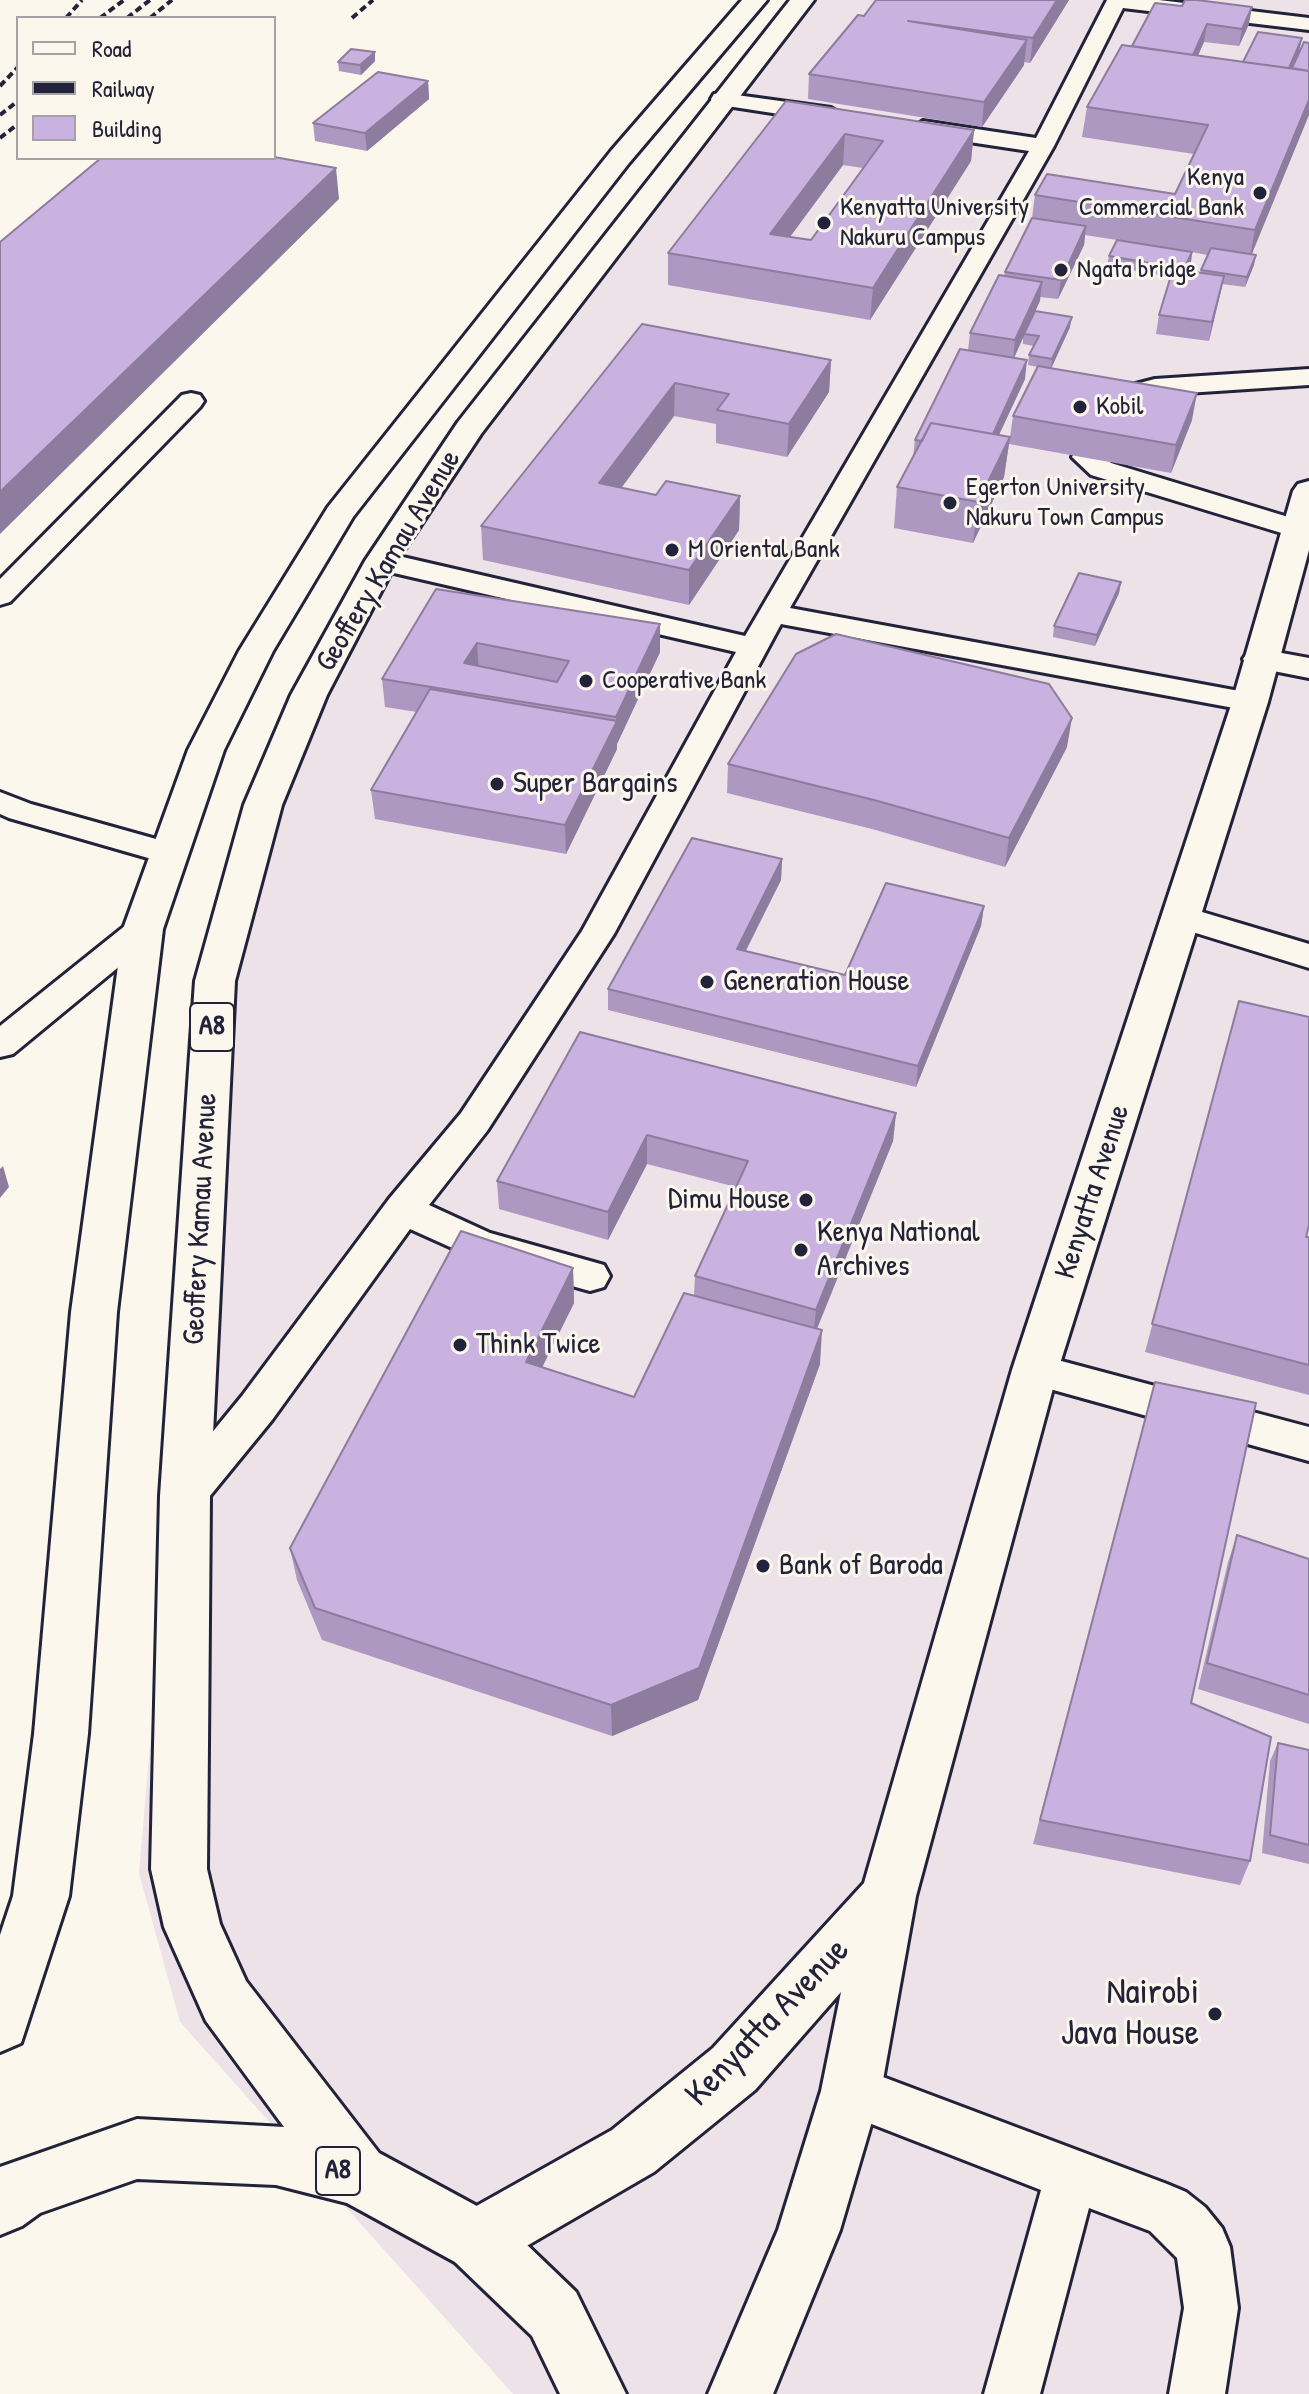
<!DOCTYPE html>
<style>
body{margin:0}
#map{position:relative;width:1309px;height:2394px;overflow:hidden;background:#fbf7ec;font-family:"Patrick Hand",sans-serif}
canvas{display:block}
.legend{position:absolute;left:16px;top:16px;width:260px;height:144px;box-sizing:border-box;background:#fbf7ec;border:2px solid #a4a2a5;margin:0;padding:10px 14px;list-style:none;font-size:24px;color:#22223b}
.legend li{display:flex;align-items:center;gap:16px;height:40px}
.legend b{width:40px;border:2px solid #a4a2a5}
</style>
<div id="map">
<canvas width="1309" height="2394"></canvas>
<ul class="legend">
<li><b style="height:10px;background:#fbf7ec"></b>Road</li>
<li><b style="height:10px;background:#22223b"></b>Railway</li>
<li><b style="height:22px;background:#c9b1e0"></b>Building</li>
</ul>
</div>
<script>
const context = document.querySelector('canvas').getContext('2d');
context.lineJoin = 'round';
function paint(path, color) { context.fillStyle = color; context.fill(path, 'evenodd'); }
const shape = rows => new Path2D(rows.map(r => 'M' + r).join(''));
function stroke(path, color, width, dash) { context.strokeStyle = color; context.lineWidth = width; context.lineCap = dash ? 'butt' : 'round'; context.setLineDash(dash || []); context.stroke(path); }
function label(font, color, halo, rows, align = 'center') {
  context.font = font + ' "Patrick Hand",sans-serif'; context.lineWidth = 6; context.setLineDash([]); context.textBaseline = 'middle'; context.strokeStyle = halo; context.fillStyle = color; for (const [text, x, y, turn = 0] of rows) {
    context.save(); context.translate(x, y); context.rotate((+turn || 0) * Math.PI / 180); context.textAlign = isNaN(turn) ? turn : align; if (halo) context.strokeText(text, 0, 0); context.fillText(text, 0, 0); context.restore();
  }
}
paint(shape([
 [805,0,1309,0,1309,2394,513,2394,180,2022,139,1873,172,1490,253,829,444,449]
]), '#ece2e8');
const lane = shape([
 [1107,0,1159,0,1309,18,1309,30,1123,8,1054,146,790,608,1250,693,1261,696,1265,702,1261,708,1250,711,781,624,614,934,487,1131,429,1205,490,1233,604,1265,610,1276,604,1287,590,1291,479,1260,410,1229,272,1420,200,1508,185,1514,170,1508,164,1496,170,1484,242,1396,389,1199,461,1113,582,931,736,652,381,570,371,567,367,561,371,555,381,552,745,636,1029,151,923,135,912,128,923,121,1036,138,1107,0],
 [722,93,831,108,842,115,831,122,714,104,711,99,714,94,722,93],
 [1309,369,1309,385,1156,395,1112,412,1103,410,1099,404,1120,388,1155,379,1309,369],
 [191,393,200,395,204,401,200,407,10,602,0,605,0,579,182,395,191,393],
 [1085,449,1095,451,1111,463,1308,523,1309,533,1298,537,1288,535,1091,475,1072,457,1075,451,1085,449],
 [0,792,31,804,181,846,185,853,181,860,169,864,9,818,0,814,0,792],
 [1182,906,1309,944,1309,968,1170,925,1165,917,1170,909,1182,906],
 [143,918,155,921,160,929,155,937,13,1054,0,1057,0,1026,131,921,143,918],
 [1035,1354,1309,1427,1309,1461,1021,1381,1015,1370,1021,1359,1035,1354],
 [851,2065,1167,2184,1186,2192,1205,2207,1222,2228,1230,2247,1238,2308,1225,2394,1169,2394,1184,2308,1177,2258,1150,2231,1089,2208,1040,2394,984,2394,1041,2190,833,2109,825,2091,833,2073,851,2065]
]);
const street = shape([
 [1260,649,1309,658,1309,678,1248,666,1243,659,1248,652,1260,649]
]);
const secondary = shape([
 [1309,481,1309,550,1268,702,1058,1370,916,1896,881,2091,840,2230,773,2394,708,2394,778,2230,821,2091,841,1992,755,2090,654,2172,499,2262,477,2271,455,2262,446,2240,455,2218,612,2130,713,2048,864,1883,1012,1370,1232,702,1293,491,1298,484,1309,481]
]);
const highway = shape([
 [742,0,767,0,629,163,353,517,273,651,224,750,163,929,117,1312,88,1734,69,1896,21,2043,0,2052,0,1935,13,1896,34,1734,71,1312,123,929,188,750,239,651,328,507,611,151,742,0],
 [790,0,814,0,481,434,397,561,327,695,282,805,235,981,210,1496,207,1869,220,1924,246,1981,379,2153,499,2218,576,2292,626,2394,560,2394,532,2336,455,2262,347,2203,276,2185,137,2179,40,2213,22,2226,0,2235,0,2167,137,2119,284,2127,206,2021,164,1927,151,1869,160,1496,195,981,244,805,291,695,365,561,458,422,790,0]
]);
stroke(lane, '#22223b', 6);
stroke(street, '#22223b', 6);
stroke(secondary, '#22223b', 6);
stroke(highway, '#22223b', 6);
paint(lane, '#fbf7ec');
paint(street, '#fbf7ec');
paint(secondary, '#fbf7ec');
paint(highway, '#fbf7ec');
stroke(shape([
 [66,18,82,0],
 [100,18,124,0],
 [127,18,150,0],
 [150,18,172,0],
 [352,18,373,0],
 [0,86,18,67],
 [0,115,18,101],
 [0,138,18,124]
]), '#22223b', 4, [7, 4]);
paint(shape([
 [1069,0,1030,63,1024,62,1024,65,982,127,808,99,809,74,864,16],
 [1155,3,1249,24,1239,46,1204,42,1198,55,1243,62,1302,38,1252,254,1254,265,1245,287,1222,284,1209,341,1156,334,1159,315,1171,277,1107,266,1109,256,1117,240,1085,235,1084,245,1058,299,1040,297,1035,312,1070,327,1051,368,1192,420,1171,473,1009,444,1013,416,1038,367,1028,365,1029,355,1034,346,1023,344,1023,336,1014,358,1025,379,999,435,1010,437,1004,477,973,543,894,528,897,487,913,457,915,440,968,350,970,333,1004,276,1005,272,1032,218,1035,195,1175,194,1194,154,1082,137,1087,107,1132,46],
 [1192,252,1207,255,1200,273,1186,271,1191,262],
 [375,61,361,75,339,71,338,62],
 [428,81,429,99,367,151,315,141,313,123],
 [786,101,974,130,971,161,870,320,668,285,668,253],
 [843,165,863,168,811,240,790,237],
 [642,324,831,360,829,392,787,457,716,443,716,424,674,416,621,488,656,495,740,496,739,530,689,605,483,560,481,526],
 [1121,582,1119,593,1095,646,1053,637,1054,626],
 [436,589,660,624,660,652,617,744,617,749,566,854,375,819,371,790,417,712,385,707,382,679],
 [1067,747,1005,867,872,829,727,793,728,764],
 [782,859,781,880,746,951,845,975,984,906,981,926,916,1087,608,1010,608,989],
 [1239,1001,1306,1237,1309,1237,1309,1395,1145,1352],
 [580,1032,896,1113,893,1141,817,1329,820,1364,698,1700,612,1736,322,1640,297,1580,290,1548,573,1268,574,1303,542,1367,634,1397,694,1295,695,1276,736,1187,647,1164,608,1240,499,1209,497,1181],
 [1155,1382,1191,1703,1250,1861,1240,1885,1033,1844],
 [1237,1535,1309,1559,1309,1724,1198,1689,1228,1562],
 [1278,1743,1309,1750,1309,1864,1262,1853,1270,1761]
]), '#ad98c1');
paint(shape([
 [1057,0,1069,0,1030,63,1033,38],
 [1252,7,1249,24,1239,46,1242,29],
 [1207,24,1204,42,1188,78,1191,60],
 [1302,38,1298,56,1281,95,1284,77],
 [1027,40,1024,65,982,127,984,102],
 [375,52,375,61,361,75,360,65],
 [428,81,429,99,367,151,365,133],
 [1309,100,1309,115,1249,261,1255,230],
 [974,130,971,161,870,320,873,288],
 [845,134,843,165,769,265,770,234],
 [336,168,339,199,0,534,0,492],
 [1086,226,1084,245,1058,299,1061,280],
 [1192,252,1191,262,1182,279,1184,269],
 [1256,255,1254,265,1245,287,1247,277],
 [1224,276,1220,295,1209,341,1212,322],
 [1042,282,1040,301,1013,360,1015,340],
 [1072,317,1070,327,1051,369,1052,359],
 [831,360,829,392,787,457,789,424],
 [1027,360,1025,379,982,471,984,451],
 [675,383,674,416,600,517,599,483],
 [1197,393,1192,420,1171,473,1176,445],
 [1010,437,1004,477,973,543,978,502],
 [740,496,739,530,689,605,689,570],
 [1121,582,1119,593,1095,646,1097,635],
 [660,624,660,652,617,744,617,749,566,854,565,825,616,722,616,717],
 [477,643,479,672,464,663],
 [1072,718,1067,747,1005,867,1009,838],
 [782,859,781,880,736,969,737,949],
 [984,906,981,926,916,1087,918,1066],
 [896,1113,893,1141,813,1338,816,1310],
 [647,1135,647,1164,608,1240,608,1212],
 [3,1166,9,1187,0,1198,0,1169],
 [573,1268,574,1303,528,1396,526,1362],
 [822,1330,820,1364,698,1700,612,1736,611,1705]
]), '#8d7c9d');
const building = shape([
 [876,0,1057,0,1033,38,908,21,1027,40,984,102,809,74,858,15,864,16,876,0],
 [1185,0,1197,0,1252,7,1242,29,1207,24,1193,55,1132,46,1155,3,1182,6,1185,0],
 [1258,32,1302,38,1289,68,1243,62,1258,32],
 [1304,42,1309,43,1309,71,1292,68,1304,42],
 [1122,45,1309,71,1309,100,1255,230,1035,195,1047,174,1175,194,1208,125,1087,107,1122,45],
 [351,49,375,52,360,65,338,62,351,49],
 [378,72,428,81,365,133,313,123,378,72],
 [786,101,974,130,873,288,668,253,786,101],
 [845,134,883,141,811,240,770,234,845,134],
 [274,157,336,168,0,492,0,242,101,158,274,157],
 [1032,218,1086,226,1061,280,1005,272,1032,218],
 [1117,240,1192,252,1184,269,1109,256,1117,240],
 [1211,248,1256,255,1247,277,1201,270,1211,248],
 [1173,269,1224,276,1212,322,1159,315,1173,269],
 [999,275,1042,282,1015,340,970,333,999,275],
 [1035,311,1072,317,1052,359,1029,355,1039,336,1024,334,1035,311],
 [642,324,831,360,789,424,717,410,729,394,675,383,599,483,656,495,666,481,740,496,689,570,481,526,642,324],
 [960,349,1027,360,993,434,931,423,922,441,915,440,960,349],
 [1038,366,1197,393,1176,445,1013,416,1038,366],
 [931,423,1010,437,978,502,897,487,931,423],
 [1079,573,1121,582,1097,635,1054,626,1079,573],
 [436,589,660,624,616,717,382,679,436,589],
 [477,643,569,661,557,682,464,663,477,643],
 [836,634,1049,684,1072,718,1009,838,874,800,728,764,796,654,836,634],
 [430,689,617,721,565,825,371,790,430,689],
 [692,838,782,859,737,949,845,975,886,883,984,906,918,1066,608,989,692,838],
 [1239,1001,1309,1017,1309,1225,1306,1237,1309,1237,1309,1365,1152,1324,1239,1001],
 [580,1032,896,1113,816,1310,695,1276,748,1161,647,1135,608,1212,497,1181,580,1032],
 [461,1231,573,1268,526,1362,634,1397,684,1293,822,1330,699,1668,611,1705,315,1608,290,1548,461,1231],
 [1155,1382,1256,1403,1191,1703,1271,1737,1250,1861,1040,1820,1155,1382],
 [1237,1535,1309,1559,1309,1695,1207,1663,1237,1535],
 [1278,1743,1309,1750,1309,1845,1270,1835,1278,1743]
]);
paint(building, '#c9b1e0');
stroke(building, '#8d7c9d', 2);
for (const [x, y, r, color] of [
 [1260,193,8,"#22223b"],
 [824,223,8,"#22223b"],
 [1061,270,8,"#22223b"],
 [1080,407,8,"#22223b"],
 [950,503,8,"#22223b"],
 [672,550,8,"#22223b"],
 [586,681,8,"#22223b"],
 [497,784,8,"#22223b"],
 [707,982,8,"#22223b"],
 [806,1200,8,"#22223b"],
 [801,1250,8,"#22223b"],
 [460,1345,8,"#22223b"],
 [763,1566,8,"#22223b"],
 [1215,2014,8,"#22223b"]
]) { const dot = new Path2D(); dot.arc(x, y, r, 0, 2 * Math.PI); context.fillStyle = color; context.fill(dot); stroke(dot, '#fbf7ec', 3); }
label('26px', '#22223b', '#fbf7ec', [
 ["Kenya",1244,178,"right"],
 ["Commercial Bank",1244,208,"right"],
 ["Kenyatta University",840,208],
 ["Nakuru Campus",840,238],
 ["Ngata bridge",1077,270],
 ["Kobil",1096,407],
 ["Egerton University",966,488],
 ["Nakuru Town Campus",966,518],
 ["M Oriental Bank",688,550],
 ["Cooperative Bank",602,681]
], 'left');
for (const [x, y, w] of [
 [212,1027,44],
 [338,2171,44]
]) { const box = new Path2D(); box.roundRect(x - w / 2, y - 24, w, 48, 6); context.fillStyle = '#fbf7ec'; context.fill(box); stroke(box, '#22223b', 2); }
label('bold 28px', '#22223b', null, [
 ["A8",212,1027],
 ["A8",338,2171]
]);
label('30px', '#22223b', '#fbf7ec', [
 ["Geoffery Kamau Avenue",389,561,-59],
 ["Kenyatta Avenue",1093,1192,-72],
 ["Geoffery Kamau Avenue",201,1219,-87]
]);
label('30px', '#22223b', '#fbf7ec', [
 ["Super Bargains",513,784],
 ["Generation House",723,982],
 ["Dimu House",790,1200,"right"],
 ["Kenya National",817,1233],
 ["Archives",817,1267],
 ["Think Twice",476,1345],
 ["Bank of Baroda",779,1566]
], 'left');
label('36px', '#22223b', '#fbf7ec', [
 ["Nairobi",1199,1993],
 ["Java House",1199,2034]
], 'right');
label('36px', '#22223b', '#fbf7ec', [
 ["Kenyatta Avenue",768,2023,-46]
]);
</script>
